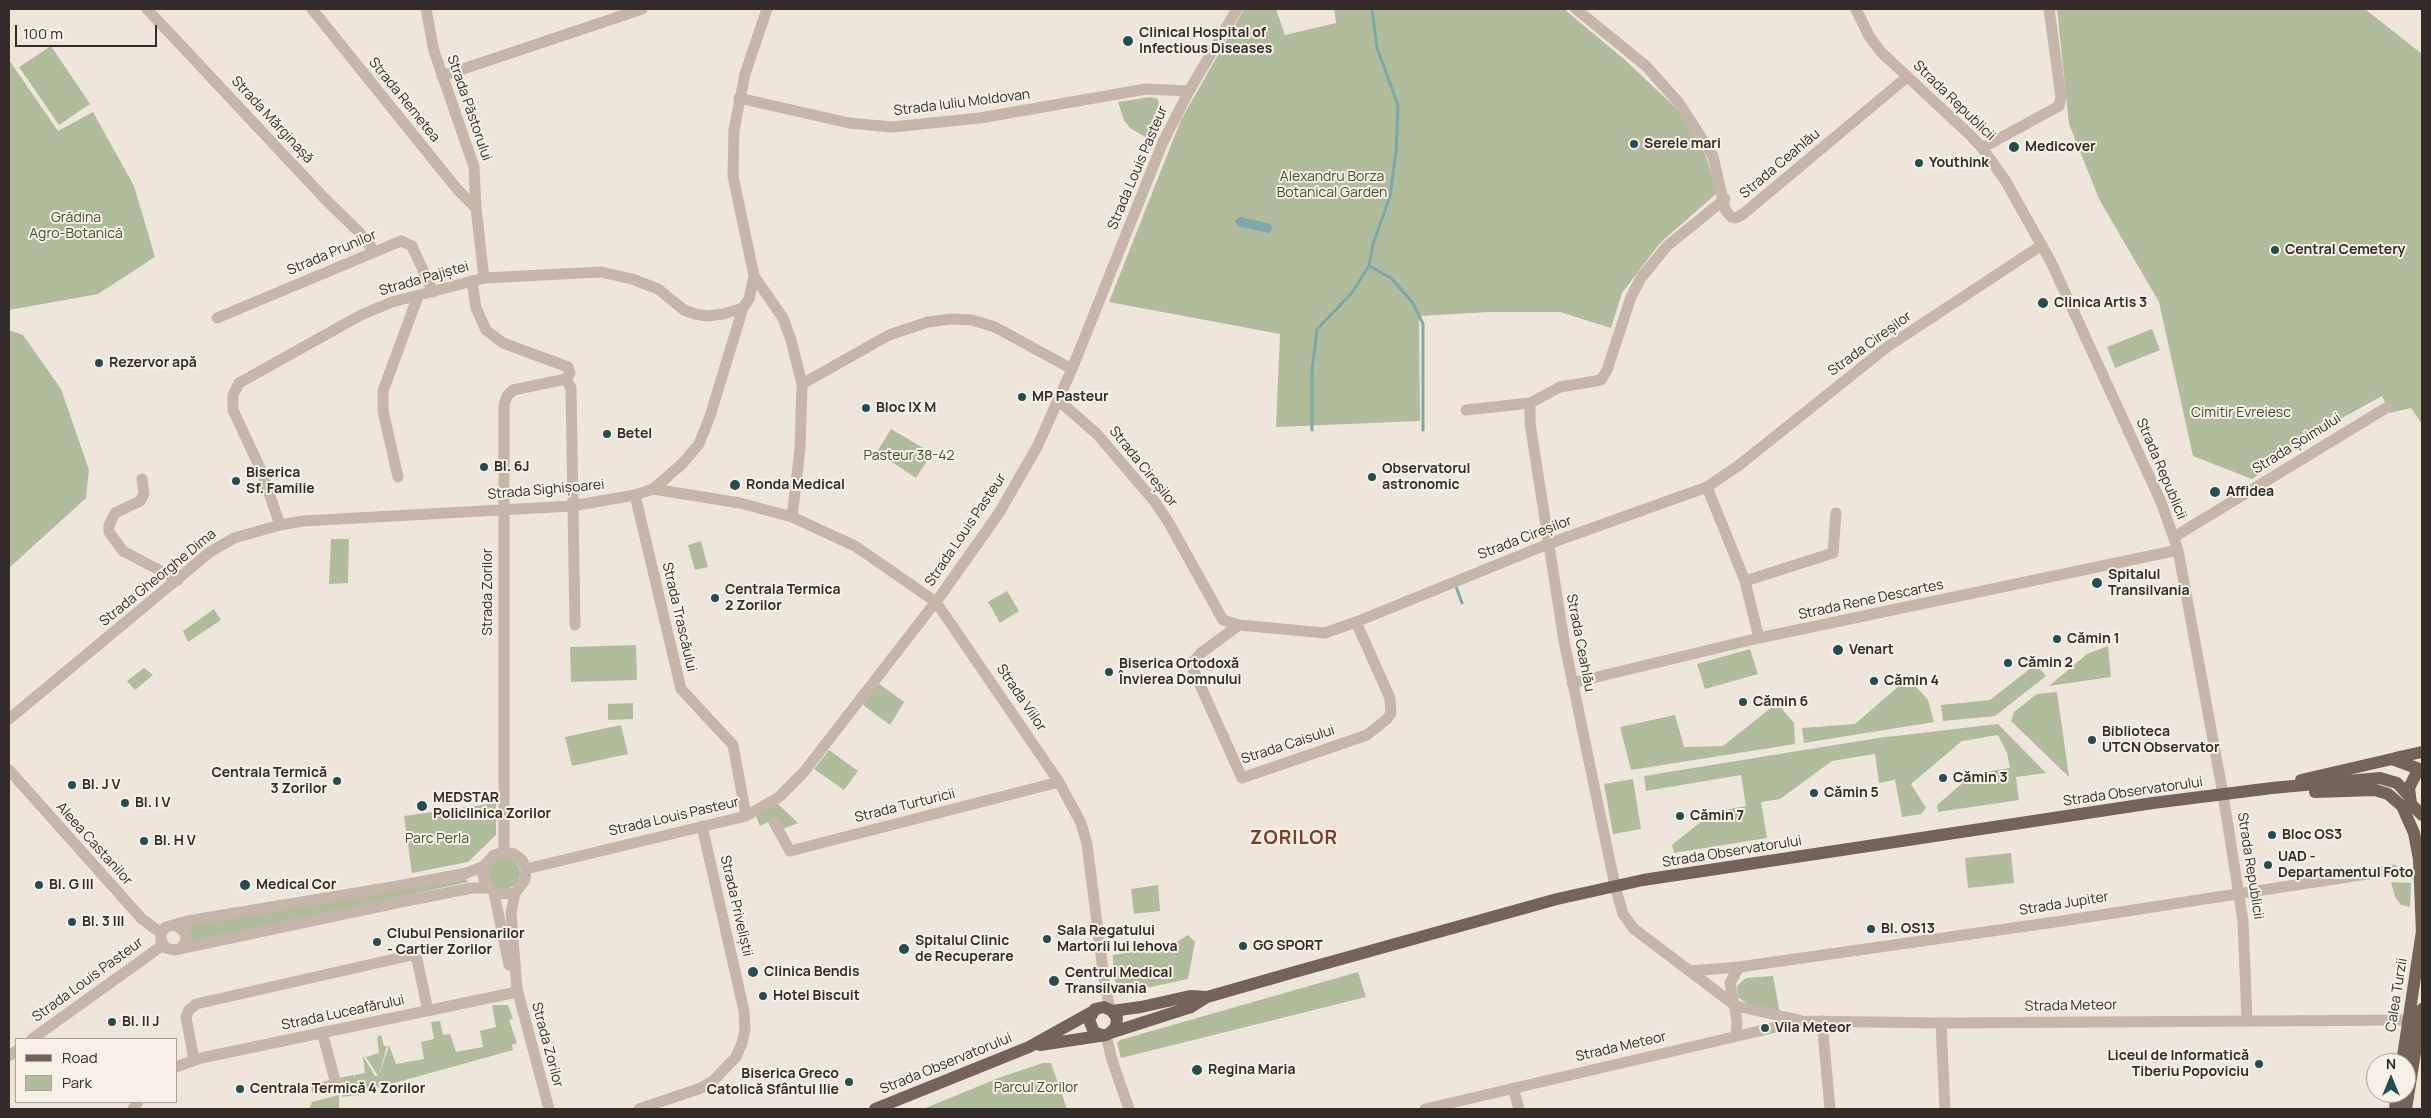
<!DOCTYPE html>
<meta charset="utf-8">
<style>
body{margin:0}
#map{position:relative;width:2431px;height:1118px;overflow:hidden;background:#efe6db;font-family:Manrope,sans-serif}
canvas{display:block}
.frame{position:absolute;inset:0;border:10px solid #332c28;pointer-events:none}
.legend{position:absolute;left:15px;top:1038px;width:162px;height:65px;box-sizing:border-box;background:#f7f0e7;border:1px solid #a9a29b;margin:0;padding:6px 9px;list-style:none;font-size:15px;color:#332c28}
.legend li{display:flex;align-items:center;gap:10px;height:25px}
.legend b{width:25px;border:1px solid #a9a29b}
.north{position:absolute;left:2366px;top:1053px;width:50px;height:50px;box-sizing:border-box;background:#f7f0e7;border:1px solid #a9a29b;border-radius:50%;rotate:0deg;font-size:14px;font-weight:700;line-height:20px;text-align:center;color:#332c28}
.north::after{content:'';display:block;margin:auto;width:18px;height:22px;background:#224d51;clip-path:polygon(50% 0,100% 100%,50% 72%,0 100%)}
.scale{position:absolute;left:15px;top:25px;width:142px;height:22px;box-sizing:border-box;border:2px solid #332c28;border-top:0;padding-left:6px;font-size:15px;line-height:18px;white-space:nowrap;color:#332c28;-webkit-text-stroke:4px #f7f0e7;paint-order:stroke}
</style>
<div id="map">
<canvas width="2431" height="1118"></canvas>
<div class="frame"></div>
<ul class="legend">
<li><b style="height:6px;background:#74635a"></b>Road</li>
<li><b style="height:14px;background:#b1bc9d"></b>Park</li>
</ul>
<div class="north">N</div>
<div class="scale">100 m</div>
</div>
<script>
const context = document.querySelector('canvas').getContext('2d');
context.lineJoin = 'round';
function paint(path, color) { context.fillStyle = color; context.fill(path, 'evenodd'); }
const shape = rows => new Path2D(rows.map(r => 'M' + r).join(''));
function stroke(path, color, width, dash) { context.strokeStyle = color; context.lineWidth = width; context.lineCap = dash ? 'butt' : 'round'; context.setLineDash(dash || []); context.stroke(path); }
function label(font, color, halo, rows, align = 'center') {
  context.font = font + ' Manrope,sans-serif'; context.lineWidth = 4; context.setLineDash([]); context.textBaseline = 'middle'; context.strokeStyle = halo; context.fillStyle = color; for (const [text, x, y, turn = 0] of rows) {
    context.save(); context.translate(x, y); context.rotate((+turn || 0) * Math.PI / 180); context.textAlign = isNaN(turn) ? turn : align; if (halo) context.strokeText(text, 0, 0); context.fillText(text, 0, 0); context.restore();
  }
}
paint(shape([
 [1244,9,1276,9,1285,35,1336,23,1334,9,1564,9,1625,60,1678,110,1706,156,1717,193,1660,243,1622,293,1611,328,1560,312,1490,312,1419,316,1420,421,1276,427,1280,334,1109,302,1181,120],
 [2057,9,2365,9,2422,54,2422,424,2411,408,2390,413,2382,396,2322,429,2252,479,2193,456,2159,302,2099,199,2069,124],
 [51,46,90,104,59,125,19,67],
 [9,60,58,131,93,112,134,186,155,257,98,294,9,310],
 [1150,97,1158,99,1159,105,1149,139,1130,128,1124,120,1118,102],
 [2152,329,2160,350,2115,368,2107,347],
 [9,330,23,335,61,389,89,470,86,498,9,568],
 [891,429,932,453,916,478,877,452],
 [331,539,349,539,348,583,329,584],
 [701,541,708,567,695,570,688,545],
 [1007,591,1019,611,1000,623,988,602],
 [214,609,221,620,188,642,183,631],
 [636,645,637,680,571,682,570,647],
 [2108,646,2111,677,2049,686,2087,654],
 [1750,649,1758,674,1705,689,1697,664],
 [2036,664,2046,676,1995,716,1943,721,1941,705,1990,700],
 [144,668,153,675,135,690,127,681],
 [1908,678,1928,700,1934,722,1804,743,1802,728,1855,724],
 [878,683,904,702,890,725,863,705],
 [2057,692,2069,777,2011,721,2014,712,2037,694],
 [633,703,633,719,608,720,608,704],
 [1777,703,1794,723,1795,744,1631,770,1620,727,1675,715,1684,747,1723,746],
 [1998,724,2046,773,2016,777,2019,800,1938,812,1937,805,1973,774,2010,768,2007,753,1998,735,1962,741,1911,784,1926,808,1921,814,1902,817,1895,780,1879,783,1875,754,1832,761,1780,799,1761,802,1767,838,1674,853,1672,845,1713,812,1746,806,1741,775,1646,791,1644,776,1878,738],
 [621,725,628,754,572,766,565,737],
 [829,750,858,771,844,790,814,769],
 [1633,779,1641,829,1613,834,1604,784],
 [496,803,496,835,468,862,412,873,404,816],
 [777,803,798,823,783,829,774,819,760,826,756,816],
 [2011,853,2014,883,1968,888,1965,858],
 '488 873a16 16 0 1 1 32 0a16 16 0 1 1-32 0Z',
 [466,879,468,882,191,942,186,926],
 [2391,882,2411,883,2410,907,2401,905,2395,897],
 [1158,885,1160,911,1134,914,1131,889],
 [1188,935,1195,942,1188,979,1127,992,1118,991,1113,973,1113,955,1170,946],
 [1358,972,1366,997,1121,1058,1117,1043,1120,1040],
 [1773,976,1780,1014,1749,1005,1738,997,1737,986,1746,978],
 [492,1005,508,1005,513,1019,509,1020,517,1043,512,1045,513,1050,369,1090,369,1093,342,1097,345,1090,344,1082,336,1084,339,1078,354,1075,355,1080,355,1075,365,1073,363,1056,375,1076,378,1076,366,1057,379,1053,377,1037,381,1035,384,1046,387,1046,379,1076,389,1045,396,1064,424,1059,421,1042,434,1039,431,1022,440,1021,443,1035,450,1034,456,1052,483,1047,480,1031,496,1027],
 [1043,1063,1051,1063,1067,1109,923,1109,1001,1077],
 [339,1095,339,1109,309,1109,312,1102]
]), '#b1bc9d');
paint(shape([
 [1240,217,1271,224,1272,230,1269,233,1237,226,1235,220]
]), '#7da7a9');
stroke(shape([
 [1369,266,1391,278,1413,303,1423,324,1423,430],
 [1312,430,1312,371,1317,329,1351,294,1369,266,1373,244,1390,196,1396,152,1398,105,1377,48,1372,9],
 [1455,584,1462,603]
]), '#7da7a9', 3);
stroke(shape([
 [147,9,326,200,359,232,375,252],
 [312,9,457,189,476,208],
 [426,9,434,51,474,167,476,208,484,278],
 [1576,9,1646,66,1679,103,1713,156,1725,209,1731,217,1736,218,1743,214,1907,77],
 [1856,9,1869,36,1881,52,1970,135,1982,148,2005,180,2051,262,2161,502,2178,550,2223,794,2243,921,2247,1019],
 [442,76,642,9],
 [739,98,849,123,892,127,980,118,1146,89,1189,91],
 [1982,148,2059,106,2061,97,2049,9],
 [754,276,783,318,791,340,802,384,800,449,792,517],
 [472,281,476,308,486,330,503,343,568,367,570,373,566,379],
 [217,318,401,241,412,246,433,292],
 [566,379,571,388,575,625],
 [802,384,889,335,928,322,951,319,972,320,995,327,1072,369],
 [1058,400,1097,434,1155,502,1169,523,1223,620,1239,625,1325,633,1356,622,1548,544,1707,487,1738,466,1887,347,2042,245],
 [1530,403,1530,423,1564,641,1615,886,1623,914,1634,929,1736,1006,1799,1020],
 [1466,410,1530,403,1560,387,1601,380,1607,370,1631,297,1641,278,1667,246,1725,199],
 [398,477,383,411,383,391,418,296],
 [142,479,144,494,140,501,115,513,109,525,109,532,123,551,178,580],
 [1707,487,1745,581,1759,638],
 [653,489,740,503,792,517,855,546,936,602,1059,782,1081,823,1087,844,1104,979,1110,1009],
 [635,495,681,689,733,745,746,816],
 [280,525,261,470,233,410,233,395,239,383,361,315,392,302,484,278,601,272,632,279,658,289,684,310,695,314,707,316,723,314,743,308,749,299,754,276,733,176,734,130,745,74,767,9],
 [2174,537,2386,408],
 [1745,581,1833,553,1836,513],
 [1239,625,1201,653,1193,662,1192,667,1242,778,1367,735,1387,719,1391,713,1390,698,1356,622],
 [1572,683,1759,638,2178,550],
 [9,719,210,552,234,538,280,525,303,521,572,506,635,495,653,489,682,464,699,444,710,416,743,308],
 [9,770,142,919,161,933],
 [774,822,790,851,1059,782],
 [504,852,504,405,507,396,513,390,566,379],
 [484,866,467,873,398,886,187,921,166,927,161,933,161,941,166,948,174,950,401,902,472,888,489,888],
 [526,869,746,816,779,797,803,773,941,595,999,513,1037,447,1072,369,1163,142,1189,91,1237,9],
 [494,893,509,965],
 [515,893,499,894,486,885,483,876,484,866,494,855,504,852,514,854,522,860,526,869,525,880,515,893,511,913,517,989],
 [176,925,185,933,186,941,181,948],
 [1690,971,1739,967,2062,921,2393,870],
 [516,985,549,1109],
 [1822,1021,1830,1109],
 [1941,1023,1945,1109],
 [1106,1035,1112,1060,1129,1109],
 [1736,1035,1737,1021,1730,983,1739,967],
 [32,1039,163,945],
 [9,1056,16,1051],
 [194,1060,186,1017,189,1010,196,1004,412,955,417,959,428,1011],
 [176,1067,201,1058,517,992],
 [1513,1088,1519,1109],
 [317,1089,336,1084,322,1032],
 [133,1109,138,1102],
 [639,1109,701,1088,713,1081,736,1057,742,1043,745,1030,744,1011,702,826],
 [1425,1109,1802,1021,1941,1023,2409,1020]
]), '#c6b6a9', 11);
stroke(shape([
 [2395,758,2422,752],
 [2422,769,2416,774,2409,788,2411,804,2422,815],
 [2301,780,2392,759,2422,770],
 [2315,792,2375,790,2388,794,2402,806,2414,833,2419,859,2422,934],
 [1112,1011,1141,1007,1190,996,1207,997],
 [1110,1033,1191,1007,1207,997,1291,973,1557,899,1643,880,2153,803,2272,788,2380,778,2397,783,2409,796],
 [1040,1045,1106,1035,1110,1033,1116,1027,1117,1018,1112,1011,1104,1007,1095,1009,1089,1020,1094,1032,1102,1035],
 [2402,1063,2422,931],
 [875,1109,1029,1047,1092,1012],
 [2395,1109,2397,1093],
 [2406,1109,2422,1009]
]), '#74635a', 12);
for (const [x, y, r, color] of [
 [1128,41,6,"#224d51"],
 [1634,144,5,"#224d51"],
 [2014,147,6,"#224d51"],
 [1919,163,5,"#224d51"],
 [2275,250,5,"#224d51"],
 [2043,303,6,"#224d51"],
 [99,363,5,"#224d51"],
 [1022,397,5,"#224d51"],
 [866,408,5,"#224d51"],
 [607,434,5,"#224d51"],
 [484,467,5,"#224d51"],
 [1372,477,5,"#224d51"],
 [236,481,5,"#224d51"],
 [735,485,6,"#224d51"],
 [2215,492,6,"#224d51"],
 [2097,583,6,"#224d51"],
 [715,598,5,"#224d51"],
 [2057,639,5,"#224d51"],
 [1838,650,6,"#224d51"],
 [2008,663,5,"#224d51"],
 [1109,672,5,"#224d51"],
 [1874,681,5,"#224d51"],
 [1743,702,5,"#224d51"],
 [2092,740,5,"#224d51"],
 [1943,778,5,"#224d51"],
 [337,781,5,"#224d51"],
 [72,785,5,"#224d51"],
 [1814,793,5,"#224d51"],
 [125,803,5,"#224d51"],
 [422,806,6,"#224d51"],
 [1680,816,5,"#224d51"],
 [2272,835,5,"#224d51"],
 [144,841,5,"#224d51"],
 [2268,865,5,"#224d51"],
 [39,885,5,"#224d51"],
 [245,885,6,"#224d51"],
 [72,922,5,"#224d51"],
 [1871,929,5,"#224d51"],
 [1047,939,5,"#224d51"],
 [377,942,5,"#224d51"],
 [1243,946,5,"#224d51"],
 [904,949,6,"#224d51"],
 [753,972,6,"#224d51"],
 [1054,981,6,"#224d51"],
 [763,996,5,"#224d51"],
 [112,1022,5,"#224d51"],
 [1765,1028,5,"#224d51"],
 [2259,1064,5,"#224d51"],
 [1197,1070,6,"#224d51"],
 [849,1082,5,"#224d51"],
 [240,1089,5,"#224d51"]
]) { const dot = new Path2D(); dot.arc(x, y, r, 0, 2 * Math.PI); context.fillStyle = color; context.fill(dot); stroke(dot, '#f7f0e7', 2); }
label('bold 14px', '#332c28', '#f7f0e7', [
 ["Clinical Hospital of",1139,33],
 ["Infectious Diseases",1139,49],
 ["Serele mari",1644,144],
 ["Medicover",2025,147],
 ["Youthink",1929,163],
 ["Central Cemetery",2285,250],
 ["Clinica Artis 3",2054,303],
 ["Rezervor apă",109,363],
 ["MP Pasteur",1032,397],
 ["Bloc IX M",876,408],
 ["Betel",617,434],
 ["Bl. 6J",494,467],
 ["Observatorul",1382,469],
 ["astronomic",1382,485],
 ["Biserica",246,473],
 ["Sf. Familie",246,489],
 ["Ronda Medical",746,485],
 ["Affidea",2226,492],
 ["Spitalul",2108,575],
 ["Transilvania",2108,591],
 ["Centrala Termica",725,590],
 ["2 Zorilor",725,606],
 ["Cămin 1",2067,639],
 ["Venart",1849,650],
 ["Cămin 2",2018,663],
 ["Biserica Ortodoxă",1119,664],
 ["Învierea Domnului",1119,680],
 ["Cămin 4",1884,681],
 ["Cămin 6",1753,702],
 ["Biblioteca",2102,732],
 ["UTCN Observator",2102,748],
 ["Centrala Termică",327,773,"right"],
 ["3 Zorilor",327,789,"right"],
 ["Cămin 3",1953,778],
 ["Bl. J V",82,785],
 ["Cămin 5",1824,793],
 ["MEDSTAR",433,798],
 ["Policlinica Zorilor",433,814],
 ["Bl. I V",135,803],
 ["Cămin 7",1690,816],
 ["Bloc OS3",2282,835],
 ["Bl. H V",154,841],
 ["UAD -",2278,857],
 ["Departamentul Foto",2278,873],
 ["Bl. G III",49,885],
 ["Medical Cor",256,885],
 ["Bl. 3 III",82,922],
 ["Bl. OS13",1881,929],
 ["Sala Regatului",1057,931],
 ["Martorii lui Iehova",1057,947],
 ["Clubul Pensionarilor",387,934],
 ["- Cartier Zorilor",387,950],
 ["Spitalul Clinic",915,941],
 ["de Recuperare",915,957],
 ["GG SPORT",1253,946],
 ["Clinica Bendis",764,972],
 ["Centrul Medical",1065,973],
 ["Transilvania",1065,989],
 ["Hotel Biscuit",773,996],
 ["Bl. II J",122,1022],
 ["Vila Meteor",1775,1028],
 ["Liceul de Informatică",2249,1056,"right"],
 ["Tiberiu Popoviciu",2249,1072,"right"],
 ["Regina Maria",1208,1070],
 ["Biserica Greco",839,1074,"right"],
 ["Catolică Sfântul Ilie",839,1090,"right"],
 ["Centrala Termică 4 Zorilor",250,1089]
], 'left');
label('14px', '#332c28', '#f7f0e7', [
 ["Strada Remetea",404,100,51],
 ["Strada Republicii",1954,101,44],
 ["Strada Iuliu Moldovan",962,103,-7],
 ["Strada Păstorului",469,108,71],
 ["Strada Mărginașă",272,120,47],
 ["Strada Ceahlău",1780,164,-40],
 ["Strada Louis Pasteur",1138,168,-67],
 ["Strada Prunilor",332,253,-23],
 ["Strada Pajiștei",424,279,-16],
 ["Strada Cireșilor",1870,344,-36],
 ["Strada Șoimului",2297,444,-32],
 ["Strada Cireșilor",1143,467,51],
 ["Strada Republicii",2161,469,67],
 ["Strada Sighișoarei",546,490,-5],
 ["Strada Louis Pasteur",966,530,-56],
 ["Strada Cireșilor",1525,538,-21],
 ["Strada Gheorghe Dima",158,578,-39],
 ["Strada Zorilor",488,592,-90],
 ["Strada Rene Descartes",1871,600,-12],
 ["Strada Trascăului",679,617,77],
 ["Strada Ceahlău",1580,643,79],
 ["Strada Viilor",1021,698,56],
 ["Strada Caisului",1288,745,-18],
 ["Strada Observatorului",2133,792,-8],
 ["Strada Turturicii",905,806,-14],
 ["Strada Louis Pasteur",674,817,-13],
 ["Aleea Castanilor",94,844,48],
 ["Strada Observatorului",1732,852,-9],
 ["Strada Republicii",2250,866,81],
 ["Strada Jupiter",2064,904,-9],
 ["Strada Priveliștii",736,906,77],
 ["Strada Louis Pasteur",88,980,-36],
 ["Calea Turzii",2397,995,-81],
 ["Strada Meteor",2071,1006,-1],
 ["Strada Luceafărului",343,1013,-12],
 ["Strada Zorilor",547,1045,75],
 ["Strada Meteor",1621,1047,-13],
 ["Strada Observatorului",946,1064,-22]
]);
label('14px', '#434f2e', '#f7f0e7', [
 ["Alexandru Borza",1332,177],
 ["Botanical Garden",1332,193],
 ["Grădina",76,218],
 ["Agro-Botanică",76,234],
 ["Cimitir Evreiesc",2241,413],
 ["Pasteur 38-42",909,456],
 ["Parc Perla",437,839],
 ["Parcul Zorilor",1036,1088]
]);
context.letterSpacing = '1px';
label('bold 19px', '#7a3d29', '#f7f0e7', [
 ["ZORILOR",1294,839]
]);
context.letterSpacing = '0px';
</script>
